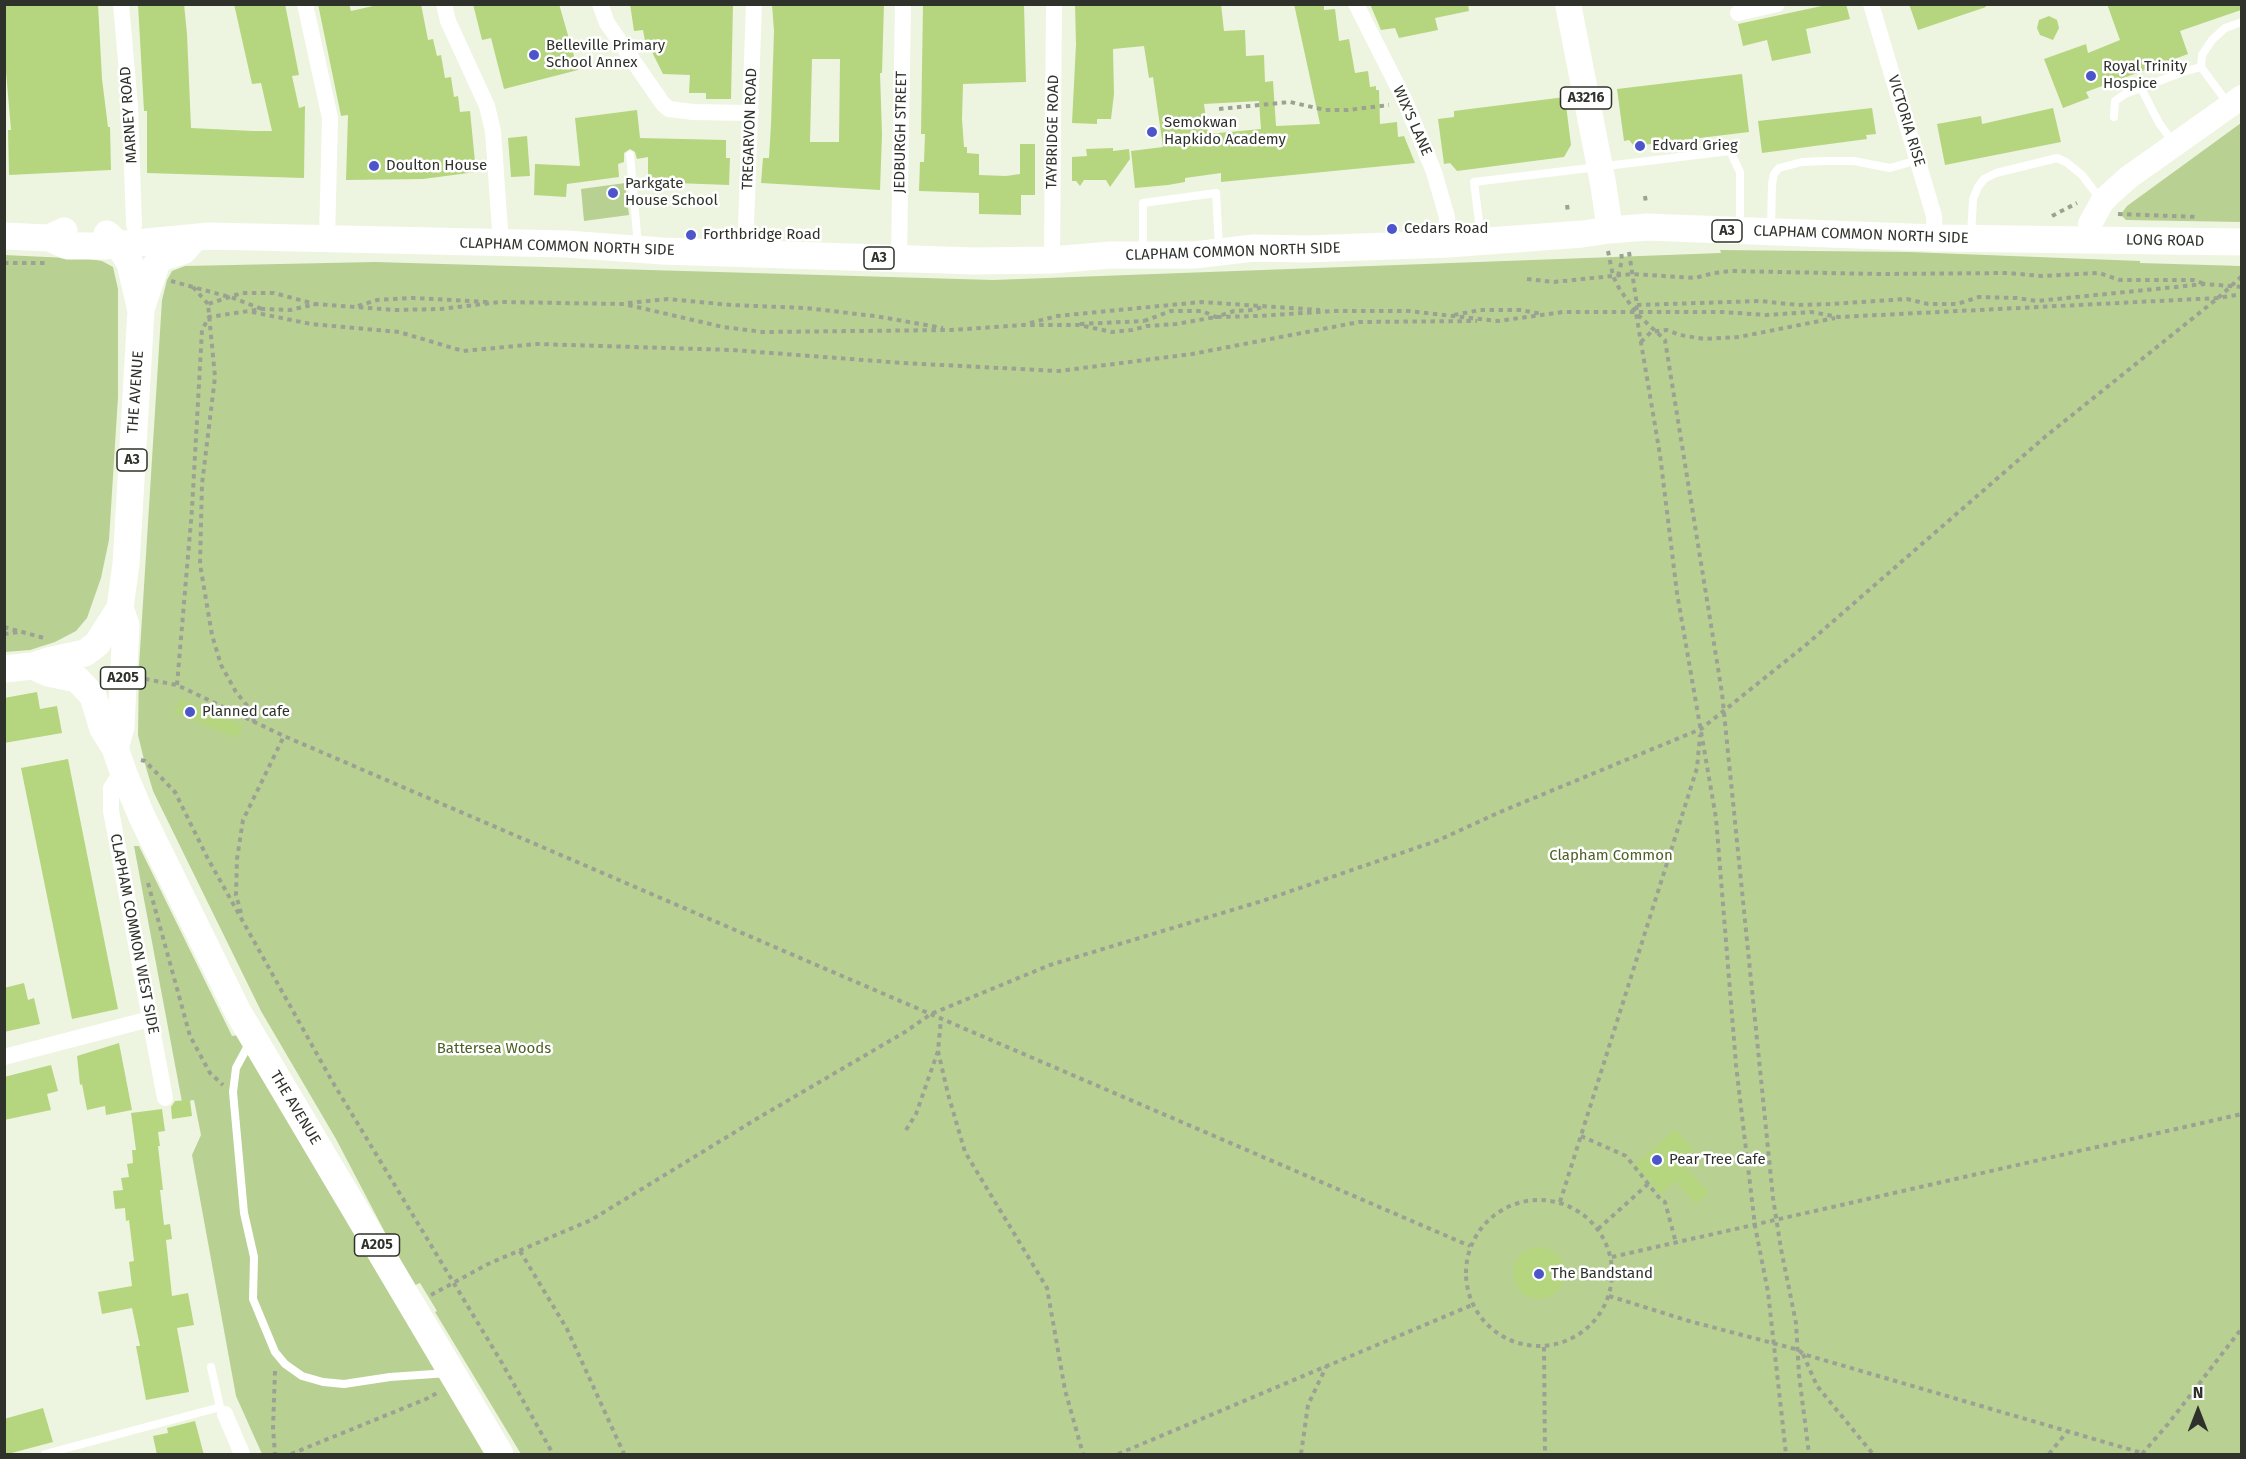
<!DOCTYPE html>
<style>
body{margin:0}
#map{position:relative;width:2246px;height:1459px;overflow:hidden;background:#edf5e0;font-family:"Fira Sans",sans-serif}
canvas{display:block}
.frame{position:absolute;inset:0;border:6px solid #2f322a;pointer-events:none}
.north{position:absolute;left:2168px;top:1381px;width:60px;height:60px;-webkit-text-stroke:4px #fff;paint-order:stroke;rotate:0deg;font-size:16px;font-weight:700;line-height:24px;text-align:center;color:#2f322a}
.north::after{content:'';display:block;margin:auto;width:21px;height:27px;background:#2f322a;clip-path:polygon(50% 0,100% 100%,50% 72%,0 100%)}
</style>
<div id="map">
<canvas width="2246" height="1459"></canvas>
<div class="frame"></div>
<div class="north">N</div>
</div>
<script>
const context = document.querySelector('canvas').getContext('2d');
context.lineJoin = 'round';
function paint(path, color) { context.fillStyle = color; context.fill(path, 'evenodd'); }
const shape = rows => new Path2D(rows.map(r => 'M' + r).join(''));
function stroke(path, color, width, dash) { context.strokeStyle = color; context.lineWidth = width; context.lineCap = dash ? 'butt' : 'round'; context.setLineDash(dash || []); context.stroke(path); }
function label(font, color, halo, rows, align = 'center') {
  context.font = font + ' "Fira Sans",sans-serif'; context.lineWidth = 5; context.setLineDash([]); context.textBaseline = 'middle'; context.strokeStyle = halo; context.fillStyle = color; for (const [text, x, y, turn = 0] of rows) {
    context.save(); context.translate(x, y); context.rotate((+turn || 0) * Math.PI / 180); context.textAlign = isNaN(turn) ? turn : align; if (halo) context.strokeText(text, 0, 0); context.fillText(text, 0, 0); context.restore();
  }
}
paint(shape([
 [2241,123,2241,222,2126,220,2122,216,2121,214,2127,206],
 [625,183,629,215,584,221,581,189],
 [1720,250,1909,252,2140,261,2140,263,2241,266,2241,1454,521,1454,435,1312,437,1311,420,1283,413,1286,336,1139,261,1011,153,791,145,764,138,735,139,666,162,300,167,280,172,271,185,266,375,262,993,280,1721,253],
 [4,255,89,259,102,261,113,267,118,289,118,397,109,540,101,578,87,618,76,631,55,642,30,650,5,652],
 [134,846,139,846,232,1036,239,1035,485,1454,262,1454,236,1396,192,1155,201,1135,194,1100,182,1102]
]), '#b9d093');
paint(shape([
 [4,4,98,4,102,79,108,127,110,127,111,170,9,175,8,130,11,130,4,49],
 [138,4,184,4,187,34,191,128,253,131,272,131,261,83,252,84,234,4,285,4,299,75,292,76,299,108,305,106,304,178,147,173,147,111,144,111],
 [318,4,349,4,351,11,382,4,421,4,428,40,433,39,437,56,441,55,445,78,451,77,454,97,458,96,460,112,470,111,476,172,423,179,346,180,348,115,341,116],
 [473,4,559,4,578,70,504,89,491,38,482,40],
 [630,4,733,4,731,99,706,99,706,93,689,93,690,75,663,74,653,54,651,45,646,46,643,30,634,31],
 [772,4,884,4,882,73,880,73,882,134,880,190,761,183,763,158,769,158,771,125,774,31],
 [812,59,840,59,839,142,810,142],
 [923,4,1024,4,1026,82,963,84,962,119,964,147,967,147,967,153,979,154,979,175,1006,176,1020,174,1020,144,1035,144,1035,195,1021,195,1021,215,979,214,979,193,919,191,920,162,924,162,925,134,921,134],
 [1075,4,1221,4,1224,31,1245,30,1246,56,1264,55,1265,82,1273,81,1276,126,1320,124,1294,4,1324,4,1324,10,1335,9,1339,41,1349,39,1355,73,1368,71,1370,87,1376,86,1376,90,1379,90,1380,124,1397,122,1398,137,1404,136,1415,163,1221,182,1221,173,1185,178,1185,182,1168,185,1135,188,1131,151,1163,147,1153,77,1149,78,1144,46,1113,49,1114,94,1111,119,1097,119,1097,124,1072,123,1076,44],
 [1259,101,1261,129,1208,134,1204,104],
 [1370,4,1468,4,1469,11,1435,18,1438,30,1399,38,1395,28,1381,30],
 [1831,4,1846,4,1850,19,1806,29,1811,53,1772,61,1767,40,1743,46,1738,24],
 [1909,4,1985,4,1986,7,1918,30],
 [2107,4,2241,4,2241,10,2180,31,2188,54,2086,92,2089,98,2063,108,2044,59,2086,44,2088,53,2120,40],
 [2049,16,2057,20,2059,28,2053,40,2040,35,2037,28,2039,20],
 [1742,74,1749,132,1634,146,1629,140,1624,141,1617,89],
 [1565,97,1571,145,1564,157,1457,171,1450,163,1444,164,1438,119,1454,117,1454,111],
 [1872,108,1876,134,1866,135,1867,139,1762,153,1758,121],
 [2053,108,2061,142,1945,165,1937,124,1981,116,1982,124],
 [637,110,640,138,726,140,726,158,730,158,729,185,648,182,648,157,637,159,635,152,630,149,624,153,624,162,618,164,619,177,567,184,566,197,534,195,535,164,580,166,575,118],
 [527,136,530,176,511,177,508,138],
 [1113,148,1113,151,1129,149,1130,159,1110,187,1106,180,1084,180,1080,186,1076,181,1072,181,1072,157,1087,156,1086,149],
 [37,692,40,709,57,706,62,733,4,743,4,698],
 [180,699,243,725,237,738,174,713],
 [68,759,118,1009,72,1019,21,768],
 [24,983,28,1000,34,998,40,1024,4,1032,4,988],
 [119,1043,132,1110,106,1115,105,1106,87,1110,82,1084,80,1085,77,1056],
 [51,1065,58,1091,47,1094,51,1110,4,1120,4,1077],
 [190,1100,192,1116,172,1119,171,1107,175,1101],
 [162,1109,165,1131,158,1132,160,1146,158,1146,163,1190,160,1190,164,1225,170,1224,172,1239,166,1240,172,1296,188,1293,194,1325,177,1328,189,1392,146,1400,136,1346,140,1346,132,1308,102,1314,98,1292,132,1286,129,1262,134,1261,129,1220,126,1221,125,1208,115,1209,113,1191,123,1190,121,1178,129,1177,127,1164,133,1163,132,1150,136,1150,131,1113],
 [1675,1129,1693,1149,1680,1161,1709,1192,1696,1204,1676,1181,1661,1194,1635,1165],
 '1513 1273a26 26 0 1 1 52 0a26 26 0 1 1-52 0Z',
 [43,1408,53,1442,4,1455,4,1419],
 [195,1421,204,1455,157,1455,153,1436,168,1433,167,1428]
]), '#b6d57f');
stroke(shape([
 [1219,109,1290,102,1325,110,1348,110,1389,105],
 [1645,196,1646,203],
 [1567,205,1568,212],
 [2118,214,2198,217],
 [2052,216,2077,203],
 [1608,251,1613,276,1619,288,1636,313,1665,340,1722,693,1773,1198,1781,1249,1796,1323,1799,1375,1809,1454],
 [1629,252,1637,305,1636,313,1660,455,1677,593,1716,818,1736,1065,1755,1226,1768,1292,1786,1454],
 [4,263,49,263],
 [1618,276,1622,260,1621,251],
 [1527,279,1554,282,1632,274,1695,278,1714,273,1731,271,1879,274,2008,273,2042,276,2099,273,2120,280,2193,280,2205,284],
 [171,281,233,298,262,309],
 [193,287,208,304],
 [628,303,668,299,731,305,805,308,875,316,943,328],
 [1637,305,1760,301,1798,305,1831,304,1907,299,1928,304,1957,304,1979,297,2017,298,2037,301,2205,284,2242,287],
 [358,306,377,300,413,298,488,302],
 [252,312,311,324,399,332,463,351,537,344,732,350,903,363,1059,371,1192,354,1359,322,1477,321],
 [1454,315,1480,310,1521,310,1542,314],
 [1144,321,1171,311,1202,311,1216,317,1234,311,1253,310,1265,306],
 [1030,323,1057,316,1201,302,1320,310],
 [1080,324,1144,321],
 [1641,342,1651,332,1658,331,1667,330,1680,335,1704,339,1739,337,1835,318],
 [4,627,44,638],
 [4,634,19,632],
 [145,679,177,685,284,736,1470,1246],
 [177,685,192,509,202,330,209,317,262,309,290,310,316,304,395,310,441,309,500,302,624,304,723,327,763,332,952,330,1023,325,1079,325,1112,332,1132,330,1147,326,1176,324,1216,317,1258,316,1333,311,1409,311,1498,321,1563,312,1723,312,1766,315,1811,312,1839,317,2218,298,2242,294],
 [254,722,253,713,236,692,221,665,212,635,200,564,202,484,215,377,208,304,242,293,274,293,315,304],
 [141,760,145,761,175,792,207,857,332,1081,502,1363,553,1454],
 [148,883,190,1036,210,1073,223,1085],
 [241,913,236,895,237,859,243,820,284,736],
 [938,1051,948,1094,965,1152,1047,1288,1065,1390,1083,1454],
 [906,1130,916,1114,938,1051,941,1019],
 [1581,1136,1626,1156,1661,1200,1665,1202,1676,1243],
 '1466 1273a73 73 0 1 1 146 0a73 73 0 1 1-146 0Z',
 [1560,1202,1697,768,1700,735],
 [1598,1229,1648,1184],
 [520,1251,567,1329,624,1454],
 [1612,1257,2242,1114],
 [431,1295,488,1264,591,1220,758,1118,905,1032,931,1014,1050,965,1262,901,1439,840,1500,812,1701,729,1807,644,2046,436,2218,298,2242,276],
 [1609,1296,1689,1321,1799,1350,1803,1354,2142,1453],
 [1544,1347,1545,1454],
 [1803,1354,1817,1386,1873,1454],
 [275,1371,273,1428,275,1454],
 [291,1454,426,1399,439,1392],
 [1118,1454,1472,1305],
 [1301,1454,1308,1405,1326,1367],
 [2049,1454,2067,1432],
 [2142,1454,2168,1424,2242,1328]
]), '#9ca293', 4, [4.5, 4.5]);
stroke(shape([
 [2141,88,2159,123,2173,142],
 [2229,105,2201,67,2202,55,2212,40,2225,28,2242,22],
 [2114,117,2115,101,2125,94,2183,72,2201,67],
 [630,155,638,245],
 [1771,228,1772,184,1774,174,1779,168,1802,162,1825,161,1854,161,1890,168,1918,160],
 [1971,235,1973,199,1978,187,1984,179,1996,173,2057,158,2066,162,2082,175,2101,200],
 [1481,238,1474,182,1730,151,1740,172,1740,227],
 [1143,253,1143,203,1216,193,1219,248],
 [250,1042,236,1068,233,1092,244,1213,254,1257,253,1299,275,1352,285,1364,302,1376,323,1382,344,1384,390,1377,448,1373],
 [211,1367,220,1407],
 [45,1454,213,1409,220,1407,225,1414]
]), '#fff', 8);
stroke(shape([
 [121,4,130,107,134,225],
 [305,4,330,118,327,239],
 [444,4,448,21,487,106,493,131,501,244],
 [600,4,607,23,663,104,669,109,693,112,751,113],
 [1356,4,1405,101,1434,172,1447,217,1448,244],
 [1871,4,1934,216,1935,238],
 [1738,13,1777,4],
 [745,254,754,4],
 [899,259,903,4],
 [1052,260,1054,4],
 [124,774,114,783,111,788,111,811,165,1098],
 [4,1057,150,1019],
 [225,1414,242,1454]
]), '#fff', 16);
stroke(shape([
 [2089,240,2090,224,2102,202,2111,193,2129,177,2242,97]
]), '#fff', 24);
stroke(shape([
 [1568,4,1603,183,1610,230]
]), '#fff', 26);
stroke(shape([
 [4,236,49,238,64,231],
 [49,238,67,246,104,246,209,236,566,244,662,251,975,261,1052,260,1110,255,1194,255,1254,248,1305,249,1448,244,1582,234,1610,230,1647,227,1935,238,2242,242],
 [141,309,156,265,161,258,183,251,191,242],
 [33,666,48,673,77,679,93,696,103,729,115,748,124,774,142,817,238,1012,500,1454],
 [4,669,33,666,48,661,85,653,97,644,120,608,126,564,141,311,130,263,118,244,107,234],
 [115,748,121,727,126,625,120,608]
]), '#fff', 27);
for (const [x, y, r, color] of [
 [534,55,6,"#4d55cb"],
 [2091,76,6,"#4d55cb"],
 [1152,132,6,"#4d55cb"],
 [1640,146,6,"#4d55cb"],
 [374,166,6,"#4d55cb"],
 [613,193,6,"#4d55cb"],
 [1392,229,6,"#4d55cb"],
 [691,235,6,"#4d55cb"],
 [190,712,6,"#4d55cb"],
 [1657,1160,6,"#4d55cb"],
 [1539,1274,6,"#4d55cb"]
]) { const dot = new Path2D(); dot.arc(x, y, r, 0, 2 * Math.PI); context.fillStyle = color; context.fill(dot); stroke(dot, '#fff', 2); }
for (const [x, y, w] of [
 [1586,98,51],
 [1727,231,30],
 [879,258,30],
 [132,460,30],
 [123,678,45],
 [377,1245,45]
]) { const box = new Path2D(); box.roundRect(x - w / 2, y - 11, w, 22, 4.5); context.fillStyle = '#fff'; context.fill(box); stroke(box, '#2f322a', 1.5); }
label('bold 14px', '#2f322a', null, [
 ["A3216",1586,98],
 ["A3",1727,231],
 ["A3",879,258],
 ["A3",132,460],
 ["A205",123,678],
 ["A205",377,1245]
]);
label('15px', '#2f322a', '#fff', [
 ["Belleville Primary",546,46],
 ["School Annex",546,63],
 ["Royal Trinity",2103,67],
 ["Hospice",2103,84],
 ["Semokwan",1164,123],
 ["Hapkido Academy",1164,140],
 ["Edvard Grieg",1652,146],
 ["Doulton House",386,166],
 ["Parkgate",625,184],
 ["House School",625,201],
 ["Cedars Road",1404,229],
 ["Forthbridge Road",703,235],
 ["Planned cafe",202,712],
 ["Pear Tree Cafe",1669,1160],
 ["The Bandstand",1551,1274]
], 'left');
label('15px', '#2f322a', '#fff', [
 ["MARNEY ROAD",129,115,-94],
 ["WIX'S LANE",1412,121,66],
 ["VICTORIA RISE",1906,121,73],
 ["TREGARVON ROAD",750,129,-88],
 ["JEDBURGH STREET",901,132,-89],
 ["TAYBRIDGE ROAD",1053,132,-89],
 ["CLAPHAM COMMON NORTH SIDE",1861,235,2],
 ["LONG ROAD",2165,241,1],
 ["CLAPHAM COMMON NORTH SIDE",567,247,2],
 ["CLAPHAM COMMON NORTH SIDE",1233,252,-2],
 ["THE AVENUE",136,392,-86],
 ["CLAPHAM COMMON WEST SIDE",134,934,79],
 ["THE AVENUE",295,1108,59]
]);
label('15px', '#4c6024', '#fff', [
 ["Clapham Common",1611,856],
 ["Battersea Woods",494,1049]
]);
</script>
